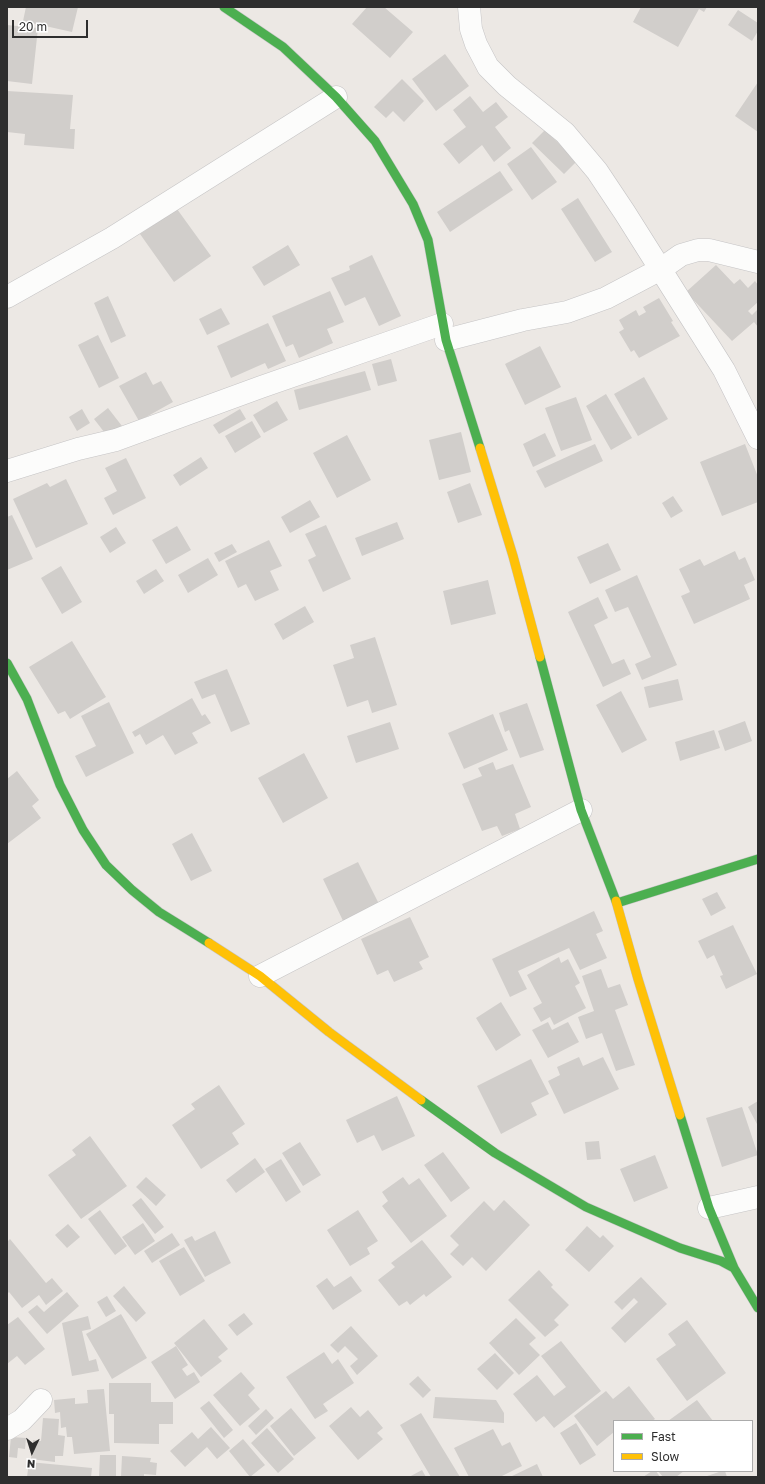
<!DOCTYPE html>
<style>
body{margin:0}
#map{position:relative;width:765px;height:1484px;overflow:hidden;background:#ece8e4;font-family:"Golos Text",sans-serif}
canvas{display:block}
.frame{position:absolute;inset:0;border:8px solid #2e2e2e;pointer-events:none}
.legend{position:absolute;left:613px;top:1420px;width:140px;height:52px;box-sizing:border-box;background:#fff;border:1px solid #ababab;margin:0;padding:5px 7px;list-style:none;font-size:12px;color:#2e2e2e}
.legend li{display:flex;align-items:center;gap:8px;height:20px}
.legend b{width:20px;border:1px solid #ababab}
.north{position:absolute;left:12px;top:1432px;width:40px;height:40px;-webkit-text-stroke:3px #fff;paint-order:stroke;rotate:184deg;font-size:11px;font-weight:700;line-height:16px;text-align:center;color:#2e2e2e}
.north::after{content:'';display:block;margin:auto;width:14px;height:18px;background:#2e2e2e;clip-path:polygon(50% 0,100% 100%,50% 72%,0 100%)}
.scale{position:absolute;left:12px;top:20px;width:76px;height:18px;box-sizing:border-box;border:2px solid #2e2e2e;border-top:0;padding-left:5px;font-size:12px;line-height:14px;white-space:nowrap;color:#2e2e2e;-webkit-text-stroke:3px #fff;paint-order:stroke}
</style>
<div id="map">
<canvas width="765" height="1484"></canvas>
<div class="frame"></div>
<ul class="legend">
<li><b style="height:5px;background:#4caf50"></b>Fast</li>
<li><b style="height:5px;background:#ffc107"></b>Slow</li>
</ul>
<div class="north">N</div>
<div class="scale">20 m</div>
</div>
<script>
const context = document.querySelector('canvas').getContext('2d');
context.lineJoin = 'round';
function paint(path, color) { context.fillStyle = color; context.fill(path, 'evenodd'); }
const shape = rows => new Path2D(rows.map(r => 'M' + r).join(''));
function stroke(path, color, width, dash) { context.strokeStyle = color; context.lineWidth = width; context.lineCap = dash ? 'butt' : 'round'; context.setLineDash(dash || []); context.stroke(path); }
paint(shape([
 [26,7,78,7,72,32,23,21],
 [367,7,384,7,413,32,390,58,352,24],
 [641,7,707,7,704,12,699,9,678,47,633,22],
 [738,10,758,23,758,31,752,41,728,25],
 [7,25,38,28,32,84,7,81],
 [445,54,469,86,436,111,412,79],
 [402,79,424,101,404,122,393,111,386,118,374,107],
 [758,82,758,132,735,116],
 [7,91,73,95,70,129,75,129,74,149,24,145,25,134,7,132],
 [470,96,483,112,496,102,508,117,495,127,511,148,494,162,482,145,459,164,443,144,466,127,453,110],
 [545,130,577,161,564,174,532,143],
 [531,147,557,182,532,200,507,164],
 [500,171,513,190,450,232,437,212],
 [578,198,612,252,595,262,561,209],
 [177,209,211,256,174,282,140,234],
 [288,245,300,265,264,286,252,267],
 [372,255,401,316,379,326,365,297,345,306,331,278,350,270,349,266],
 [716,265,734,284,740,279,748,288,755,281,758,285,758,302,748,311,752,315,758,309,758,327,754,322,732,341,686,292],
 [330,291,344,322,327,329,333,343,299,358,293,344,286,347,272,316],
 [108,296,126,336,111,343,94,303],
 [659,298,673,321,671,322,680,336,639,358,634,350,631,352,619,332,624,329,619,320,636,310,639,316,646,312,643,307],
 [221,308,230,324,207,335,199,319],
 [268,323,286,361,268,369,265,363,231,378,217,346],
 [98,335,119,378,99,388,78,345],
 [540,346,561,387,525,405,505,364],
 [391,359,397,381,378,386,372,364],
 [365,371,371,390,299,410,294,390],
 [146,372,153,385,161,381,173,402,139,421,119,386],
 [644,377,668,419,638,436,614,394],
 [606,394,632,438,611,450,586,406],
 [576,397,592,440,561,451,545,408],
 [277,401,288,420,264,433,253,415],
 [108,408,122,426,108,437,94,419],
 [82,409,90,423,77,431,69,417],
 [240,409,246,419,219,434,213,425],
 [252,421,261,437,235,453,225,436],
 [461,432,471,472,439,480,429,440],
 [545,433,556,456,533,467,523,444],
 [347,435,371,480,337,498,313,453],
 [595,444,603,461,545,488,536,471],
 [745,444,758,477,758,502,722,516,700,462],
 [201,457,208,468,180,486,173,475],
 [126,458,146,498,113,515,104,498,117,491,105,468],
 [66,479,88,524,36,548,13,499,47,483,50,487],
 [470,483,482,515,458,523,447,492],
 [673,496,683,511,671,518,662,503],
 [310,500,320,517,290,533,281,517],
 [12,515,33,559,7,570,7,517],
 [397,522,404,539,362,556,355,538],
 [326,525,351,579,323,592,308,560,316,556,305,534],
 [177,526,191,550,166,564,152,540],
 [116,527,126,543,110,553,100,537],
 [269,540,282,566,270,571,279,590,255,601,246,584,238,588,225,561],
 [608,543,621,570,590,584,577,557],
 [232,544,237,552,219,562,214,553],
 [735,551,739,560,745,557,755,580,744,585,750,599,694,624,681,596,690,592,679,569,700,559,704,566],
 [208,558,218,575,188,593,178,575],
 [61,566,82,602,62,614,41,578],
 [156,569,164,581,144,594,136,581],
 [637,575,677,665,642,680,635,664,651,657,628,607,615,612,605,590],
 [488,580,496,614,451,625,443,591],
 [598,597,608,618,594,625,612,664,624,659,631,674,603,687,568,612],
 [305,606,314,622,283,640,274,624],
 [375,637,397,705,372,713,368,700,347,707,333,665,354,658,350,645],
 [72,641,106,697,70,719,65,711,58,714,29,667],
 [227,669,250,724,231,732,215,694,202,699,194,682],
 [678,679,683,700,649,708,644,687],
 [621,691,647,740,622,753,596,705],
 [192,698,202,716,205,714,211,723,192,733,198,743,175,755,163,735,146,745,140,734,135,737,132,732],
 [109,702,134,753,86,777,75,756,96,746,81,716],
 [527,703,544,750,520,758,509,730,505,732,499,713],
 [493,714,508,750,464,769,448,733],
 [745,721,752,741,725,751,718,731],
 [390,722,399,749,356,763,347,736],
 [714,730,720,748,680,761,675,742],
 [304,753,328,798,283,823,258,778],
 [493,762,496,770,513,764,531,807,515,814,520,829,502,836,497,826,482,831,462,784,482,776,478,768],
 [17,771,39,800,32,806,41,818,7,844,7,779],
 [192,833,212,871,191,881,172,844],
 [358,862,381,908,345,925,323,879],
 [717,892,726,908,711,916,702,899],
 [594,911,603,931,596,934,607,958,580,970,569,948,518,971,527,989,510,997,492,959],
 [410,917,429,957,419,962,423,969,394,982,388,970,377,975,361,939],
 [733,925,757,974,726,989,720,976,723,975,714,955,707,959,698,941],
 [559,957,561,963,568,959,580,983,575,986,586,1008,554,1025,550,1017,541,1022,533,1008,542,1003,527,975],
 [601,969,608,988,620,984,628,1005,615,1010,635,1065,616,1071,602,1033,586,1039,578,1017,594,1011,582,976],
 [501,1002,521,1035,496,1051,476,1018],
 [548,1022,552,1030,568,1022,579,1042,548,1058,532,1030],
 [579,1057,583,1066,603,1057,619,1089,564,1114,548,1081,560,1075,557,1067],
 [531,1059,549,1094,531,1103,537,1115,501,1134,477,1086],
 [219,1085,245,1124,232,1133,239,1144,201,1169,172,1125,195,1109,191,1104],
 [397,1096,415,1136,382,1151,374,1135,357,1143,346,1120],
 [758,1101,758,1126,748,1107],
 [742,1107,758,1155,722,1167,706,1118],
 [90,1136,127,1186,81,1219,48,1175,76,1155,72,1150],
 [599,1141,601,1159,587,1160,585,1142],
 [300,1142,321,1175,303,1186,282,1153],
 [443,1152,470,1188,451,1202,424,1165],
 [655,1155,668,1188,634,1202,620,1169],
 [255,1158,265,1172,236,1193,226,1180],
 [281,1159,301,1192,286,1202,265,1169],
 [146,1177,166,1195,156,1206,136,1187],
 [403,1177,409,1185,419,1178,447,1216,411,1243,382,1206,388,1201,382,1192],
 [141,1198,164,1227,155,1234,132,1205],
 [504,1200,530,1225,486,1271,472,1257,463,1266,450,1254,459,1245,450,1236,484,1201,494,1211],
 [100,1210,127,1246,115,1255,88,1219],
 [358,1210,378,1241,367,1248,370,1254,350,1266,327,1230],
 [143,1223,155,1241,135,1255,122,1237],
 [68,1224,80,1237,67,1248,55,1235],
 [587,1226,600,1238,603,1235,614,1246,589,1272,565,1250],
 [215,1231,231,1263,205,1277,184,1240,192,1236,195,1241],
 [172,1233,180,1245,152,1263,144,1251],
 [10,1239,46,1283,52,1278,63,1291,46,1305,39,1295,22,1308,9,1292,7,1294,7,1242],
 [422,1240,452,1277,426,1297,424,1294,410,1305,407,1301,399,1306,378,1280,395,1267,391,1263],
 [184,1247,205,1281,180,1296,159,1261],
 [539,1270,553,1285,551,1287,569,1305,554,1320,559,1325,545,1337,508,1300],
 [351,1276,362,1291,333,1310,316,1286,327,1278,334,1287],
 [641,1277,667,1304,625,1343,611,1328,638,1302,634,1298,622,1310,614,1302],
 [124,1286,146,1313,136,1322,113,1296],
 [67,1292,79,1306,47,1334,28,1312,37,1305,44,1312],
 [107,1296,116,1311,106,1317,97,1302],
 [244,1313,253,1324,237,1336,228,1325],
 [121,1314,147,1358,112,1379,86,1334],
 [88,1316,91,1329,82,1331,89,1361,96,1359,99,1371,72,1376,62,1323],
 [18,1317,45,1349,25,1365,17,1356,7,1364,7,1325],
 [516,1318,536,1338,529,1344,540,1355,519,1375,489,1343],
 [204,1319,228,1349,218,1357,222,1361,201,1377,174,1343],
 [687,1320,726,1373,687,1401,656,1359,676,1345,668,1334],
 [351,1326,378,1356,357,1375,350,1366,358,1359,345,1346,338,1353,330,1345],
 [561,1341,601,1391,554,1428,544,1416,536,1422,513,1394,537,1375,554,1396,566,1387,541,1356],
 [176,1346,188,1365,182,1369,187,1376,194,1372,200,1382,175,1399,151,1362],
 [324,1352,332,1364,338,1359,354,1383,323,1404,328,1411,315,1419,286,1377],
 [495,1353,514,1373,497,1390,477,1369],
 [241,1372,255,1388,248,1395,260,1409,240,1426,213,1395],
 [418,1376,431,1390,423,1398,409,1384],
 [109,1383,151,1383,151,1402,173,1402,173,1424,159,1424,159,1444,114,1443,114,1414,109,1414],
 [629,1386,655,1419,652,1421,614,1421,614,1432,597,1446,574,1416,606,1391,613,1399],
 [104,1389,110,1451,74,1454,72,1437,67,1437,66,1427,61,1428,60,1412,55,1413,54,1400,75,1398,75,1404,88,1403,87,1390],
 [435,1397,496,1400,504,1413,504,1423,433,1418],
 [697,1400,713,1421,668,1421],
 [209,1401,233,1430,224,1438,200,1408],
 [351,1407,360,1417,368,1410,383,1428,377,1433,383,1439,358,1460,329,1426],
 [291,1408,316,1438,294,1456,270,1426],
 [266,1409,274,1418,256,1435,248,1426],
 [421,1413,460,1477,431,1477,400,1425],
 [43,1418,59,1419,58,1435,65,1436,63,1456,55,1456,55,1462,31,1459,33,1440,41,1441],
 [576,1423,596,1455,580,1465,560,1433],
 [211,1427,230,1448,217,1459,207,1447,185,1467,170,1451,192,1432,198,1439],
 [267,1428,294,1459,278,1473,251,1443],
 [493,1429,502,1446,510,1442,522,1466,500,1477,469,1477,454,1448],
 [11,1437,26,1438,25,1449,18,1448,17,1458,9,1457],
 [243,1439,265,1465,250,1477,229,1451],
 [100,1455,116,1455,116,1477,99,1477],
 [122,1456,151,1458,150,1462,157,1463,156,1475,144,1474,144,1477,121,1477],
 [29,1462,92,1468,91,1477,27,1477],
 [537,1464,543,1477,510,1477],
 [422,1470,426,1477,409,1477],
 [652,1471,656,1471,660,1477,643,1477],
 [658,1471,684,1471,676,1477,663,1477],
 [722,1471,725,1471,727,1477,704,1477]
]), '#d1cecb');
const street = shape([
 [469,7,471,29,476,44,488,67,507,86,565,133,597,171,625,213,724,370,758,438],
 [7,297,112,238,336,97],
 [446,340,523,320,567,312,606,298,661,269,681,255,698,250,709,250,758,262],
 [7,471,78,449,116,440,261,387,442,324],
 [260,976,581,810],
 [709,1208,758,1197],
 [7,1429,22,1420,41,1400]
]);
const fast = shape([
 [224,7,283,47,336,97,375,141,413,204,428,240,446,340,480,448],
 [540,657,581,810,616,901],
 [7,663,27,699,60,785,83,830,106,865,132,890,159,912,209,943],
 [617,903,758,859],
 [421,1100,495,1153,586,1207,680,1248,721,1261,734,1268,758,1308],
 [680,1115,709,1208,734,1268]
]);
const slow = shape([
 [480,448,513,556,540,657],
 [616,901,638,979,680,1115],
 [209,943,260,976,329,1032,421,1100]
]);
stroke(street, '#c5c4c5', 23);
stroke(fast, '#c5c4c5', 10);
stroke(slow, '#c5c4c5', 10);
stroke(street, '#fcfcfb', 22);
stroke(fast, '#4caf50', 9);
stroke(slow, '#ffc107', 9);
</script>
